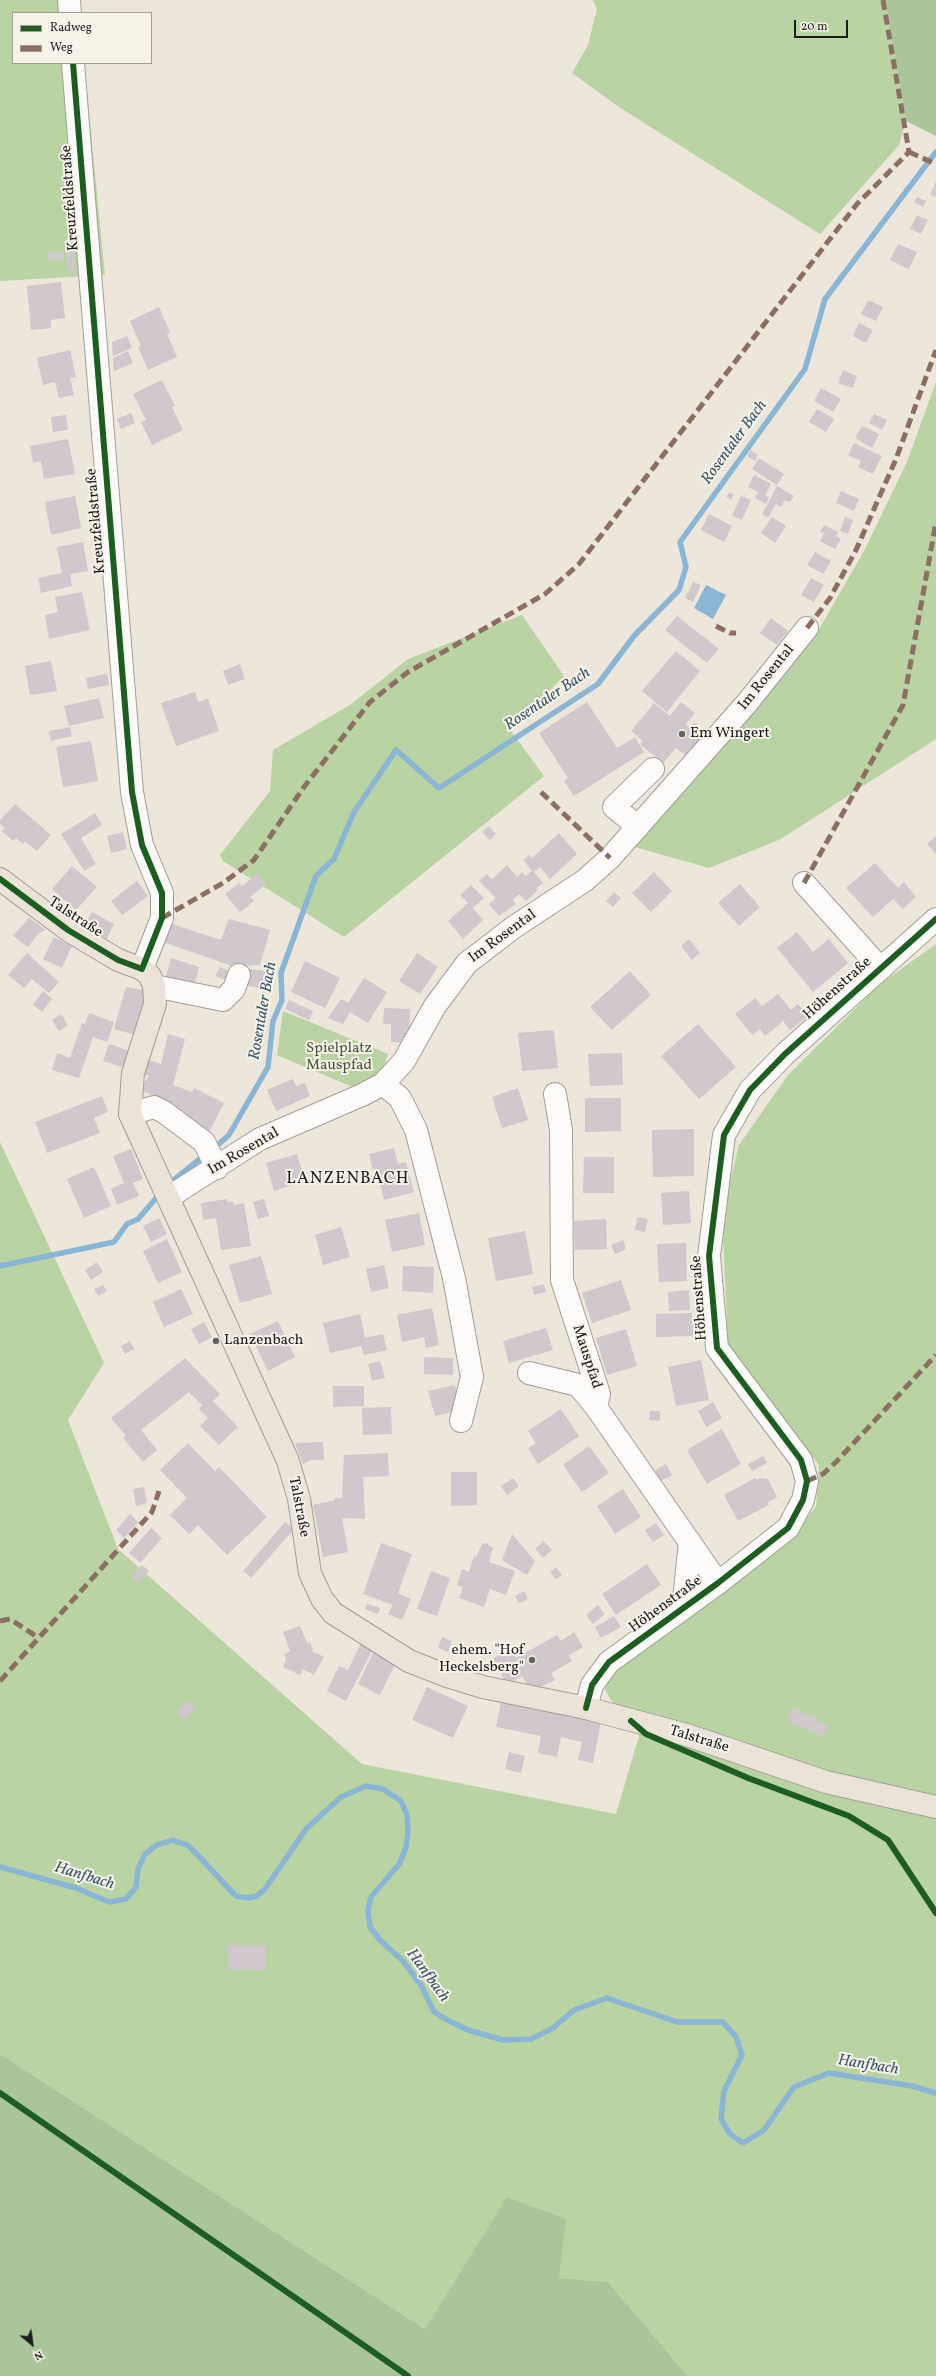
<!DOCTYPE html>
<meta charset="utf-8">
<style>
body{margin:0}
#map{position:relative;width:936px;height:2376px;overflow:hidden;background:#ece6db;font-family:Vollkorn,serif}
canvas{display:block}
.legend{position:absolute;left:12px;top:12px;width:140px;height:52px;box-sizing:border-box;background:#f7f3e8;border:1px solid #9f9d96;margin:0;padding:5px 7px;list-style:none;font-size:12px;color:#1c1c1c}
.legend li{display:flex;align-items:center;gap:8px;height:20px}
.legend b{width:20px;border:1px solid #9f9d96}
.north{position:absolute;left:12px;top:2324px;width:40px;height:40px;-webkit-text-stroke:3px #f7f3e8;paint-order:stroke;rotate:151deg;font-size:11px;font-weight:700;line-height:16px;text-align:center;color:#1c1c1c}
.north::after{content:'';display:block;margin:auto;width:14px;height:18px;background:#1c1c1c;clip-path:polygon(50% 0,100% 100%,50% 72%,0 100%)}
.scale{position:absolute;left:794px;top:20px;width:54px;height:18px;box-sizing:border-box;border:2px solid #1c1c1c;border-top:0;padding-left:5px;font-size:12px;line-height:14px;white-space:nowrap;color:#1c1c1c;-webkit-text-stroke:3px #f7f3e8;paint-order:stroke}
</style>
<div id="map">
<canvas width="936" height="2376"></canvas>
<ul class="legend">
<li><b style="height:5px;background:#1b5e20"></b>Radweg</li>
<li><b style="height:5px;background:#8d6e63"></b>Weg</li>
</ul>
<div class="north">N</div>
<div class="scale">20 m</div>
</div>
<script>
const context = document.querySelector('canvas').getContext('2d');
context.lineJoin = 'round';
function paint(path, color) { context.fillStyle = color; context.fill(path, 'evenodd'); }
const shape = rows => new Path2D(rows.map(r => 'M' + r).join(''));
function stroke(path, color, width, dash) { context.strokeStyle = color; context.lineWidth = width; context.lineCap = dash ? 'butt' : 'round'; context.setLineDash(dash || []); context.stroke(path); }
function label(font, color, halo, rows, align = 'center') {
  context.font = font + ' Vollkorn,serif'; context.lineWidth = 4; context.setLineDash([]); context.textBaseline = 'middle'; context.strokeStyle = halo; context.fillStyle = color; for (const [text, x, y, turn = 0] of rows) {
    context.save(); context.translate(x, y); context.rotate((+turn || 0) * Math.PI / 180); context.textAlign = isNaN(turn) ? turn : align; if (halo) context.strokeText(text, 0, 0); context.fillText(text, 0, 0); context.restore();
  }
}
paint(shape([
 [0,0,80,0,81,13,13,13,13,63,84,63,105,275,0,281],
 [593,0,885,0,906,121,899,145,820,234,619,107,572,73,588,45,597,9],
 [936,382,936,739,781,839,709,868,631,846,817,633,865,549,907,462],
 [522,615,564,676,511,731,544,776,344,937,223,861,220,855,270,791,273,750,350,705,408,659],
 [936,944,936,2376,688,2376,608,2282,559,2278,508,2197,425,2329,0,2054,0,1142,104,1363,68,1420,118,1549,362,1764,616,1814,639,1736,609,1697,605,1689,614,1670,788,1543,816,1506,819,1465,728,1344,722,1214,739,1145,788,1075,879,985],
 [283,1011,388,1054,383,1070,355,1088,277,1055]
]), '#bad3a2');
paint(shape([
 [885,0,936,0,936,136,906,121],
 [0,2054,425,2329,507,2197,566,2219,559,2278,608,2282,688,2376,0,2376]
]), '#abc59b');
paint(shape([
 [706,585,726,595,713,619,694,608]
]), '#89b6d5');
stroke(shape([
 [213,1149,229,1135,268,1067,273,1021,282,1000,281,973,316,876,334,859,354,812,396,750,439,788,598,684,634,636,679,590,686,567,680,542,805,369,825,299,936,152],
 [175,1179,206,1154],
 [0,1266,114,1242,127,1224,138,1219,157,1197],
 [0,1867,76,1888,109,1902,126,1899,136,1887,138,1869,145,1854,157,1845,173,1840,189,1846,236,1896,249,1898,257,1896,265,1889,306,1829,341,1797,366,1786,383,1789,401,1801,407,1815,408,1831,406,1847,400,1863,371,1897,368,1911,370,1927,380,1940,403,1961,421,1985,434,2012,449,2021,468,2030,503,2040,531,2039,553,2028,574,2010,607,1998,677,2022,723,2022,736,2037,742,2055,724,2091,721,2119,730,2134,743,2143,764,2130,794,2087,829,2073,912,2086,936,2093]
]), '#89b6d5', 5.5);
paint(shape([
 [936,181,936,197,930,195],
 [917,197,926,201,923,207,914,202],
 [917,215,928,220,921,234,910,229],
 [898,244,917,252,909,269,890,260],
 [63,251,64,260,48,261,48,252],
 [66,252,73,252,75,270,68,271],
 [61,282,65,318,51,320,51,328,31,330,27,286],
 [868,300,883,307,876,321,861,314],
 [159,307,170,332,167,334,177,357,148,370,138,347,141,346,130,321],
 [859,323,873,330,866,343,853,336],
 [127,336,132,348,113,356,112,342],
 [70,350,76,377,70,378,74,395,59,398,55,382,43,385,37,358],
 [128,351,133,363,114,371,113,358],
 [843,370,857,376,853,388,838,383],
 [162,380,175,406,172,407,183,430,152,445,141,422,146,420,133,394],
 [821,388,841,399,833,412,814,401],
 [817,409,834,419,826,432,809,422],
 [131,413,135,423,121,429,117,419],
 [874,414,887,420,882,430,869,423],
 [66,415,68,430,53,432,51,417],
 [862,426,879,434,872,448,855,438],
 [68,439,75,474,44,479,41,461,33,463,30,446],
 [854,443,882,456,873,474,858,467,861,461,848,455],
 [750,450,758,455,755,461,747,456],
 [759,458,784,474,777,485,752,469],
 [754,475,771,484,765,495,769,498,766,504,755,498,758,492,748,487],
 [777,486,794,496,790,502,785,500,781,507,776,504,768,518,762,514],
 [841,491,859,499,854,511,836,503],
 [730,492,734,495,731,500,726,497],
 [75,496,81,528,51,535,45,502],
 [741,496,751,500,742,520,732,516],
 [709,514,732,526,724,542,701,530],
 [772,517,786,526,775,543,761,533],
 [845,517,853,520,848,534,840,531],
 [824,525,838,532,836,536,841,539,835,549,820,541,824,533,820,532],
 [83,542,88,571,70,574,72,586,41,593,38,578,62,573,57,547],
 [815,552,831,561,823,574,807,565],
 [811,578,824,585,814,602,801,595],
 [693,582,701,585,693,602,685,598],
 [82,592,90,630,49,639,45,615,58,612,55,597],
 [677,616,719,649,707,663,665,630],
 [771,618,788,631,777,645,760,633],
 [676,651,700,671,667,712,642,691],
 [51,661,57,691,30,695,25,666],
 [240,664,245,679,228,685,223,671],
 [107,674,109,685,88,689,86,678],
 [195,692,198,702,208,699,219,731,176,746,161,703],
 [99,698,104,718,69,726,64,706],
 [587,702,617,748,635,737,644,752,574,796,564,781,568,778,539,733],
 [681,702,695,713,686,724,690,728,694,723,703,731,699,737,701,739,687,756,676,748,663,763,640,744,643,741,631,731,654,703,670,716],
 [70,727,72,736,51,741,49,731],
 [91,741,98,781,63,787,56,747],
 [15,804,51,835,37,851,25,841,23,844,16,838,13,841,2,831,5,828,0,824,0,820],
 [95,813,102,825,81,838,96,864,84,871,61,834],
 [489,826,496,834,490,840,482,832],
 [123,832,127,849,111,853,107,836],
 [559,833,577,854,550,879,540,867,534,872,543,883,536,889,538,890,526,901,519,894,513,900,516,904,499,916,489,904,496,898,479,881,487,874,492,879,507,865,517,877,522,872,525,876,532,871,523,860,529,855,532,858],
 [936,836,936,854,927,844],
 [875,863,898,888,904,882,916,897,903,909,893,899,873,917,846,888],
 [72,866,97,887,76,910,52,889],
 [654,872,672,891,651,912,632,893],
 [258,873,266,884,250,897,254,901,240,912,225,894,239,883,242,886],
 [137,881,148,896,122,915,111,901],
 [740,884,760,907,739,926,718,903],
 [471,885,484,898,473,908,483,920,463,939,448,921,468,903,460,895],
 [614,892,621,898,613,907,606,901],
 [92,912,114,924,107,939,84,926],
 [29,918,46,930,38,934,28,947,13,936],
 [229,919,270,930,260,965,232,966,163,942,169,923,221,940],
 [797,932,813,952,829,939,848,963,813,992,777,948],
 [54,937,72,946,62,968,43,959],
 [689,939,700,953,692,960,681,946],
 [27,953,59,982,49,993,32,979,24,988,8,975],
 [417,953,438,967,420,994,399,981],
 [171,958,199,967,193,989,165,980],
 [305,961,340,978,325,1008,291,992],
 [220,967,234,973,230,982,215,976],
 [249,969,274,972,272,990,247,986],
 [630,971,651,995,612,1030,590,1007],
 [364,978,387,992,368,1023,350,1012,343,1024,328,1018,341,999,348,1003],
 [126,987,147,991,136,1035,114,1029],
 [43,991,52,999,42,1012,33,1005],
 [778,994,791,1010,798,1004,808,1016,790,1030,783,1021,765,1036,760,1029,752,1035,735,1014,755,998,762,1006],
 [289,1000,313,1011,309,1020,285,1009],
 [384,1008,410,1009,409,1043,391,1042,391,1024,383,1024],
 [89,1013,114,1022,107,1042,93,1037,79,1078,52,1070,57,1053,70,1058,82,1023,85,1024],
 [61,1014,68,1025,59,1031,52,1020],
 [698,1024,736,1067,699,1099,661,1056],
 [554,1030,558,1068,522,1071,518,1033],
 [168,1034,185,1039,173,1085,192,1092,194,1088,224,1103,209,1132,166,1103,140,1089,149,1076,144,1074,149,1060,161,1064],
 [109,1044,130,1051,125,1068,103,1061],
 [622,1053,623,1085,590,1086,588,1054],
 [293,1079,296,1086,305,1083,310,1096,276,1111,267,1090],
 [518,1088,528,1120,502,1128,492,1097],
 [102,1096,108,1112,94,1118,100,1133,47,1153,35,1122],
 [585,1098,621,1098,621,1131,585,1132],
 [694,1129,694,1176,653,1177,652,1130],
 [394,1148,398,1164,406,1162,414,1192,384,1200,376,1169,373,1170,369,1154],
 [131,1149,143,1179,133,1183,139,1196,117,1205,111,1189,124,1183,113,1156],
 [297,1154,305,1181,274,1191,266,1163],
 [584,1157,614,1157,614,1193,583,1193],
 [94,1167,111,1206,84,1218,67,1179],
 [689,1191,691,1223,663,1225,661,1193],
 [227,1199,228,1202,233,1201,234,1205,244,1203,251,1246,221,1250,216,1218,203,1220,201,1203],
 [264,1199,269,1216,258,1219,253,1202],
 [419,1213,425,1245,392,1252,385,1220],
 [637,1217,648,1219,645,1232,635,1230],
 [159,1218,167,1234,151,1242,143,1226],
 [606,1219,607,1249,575,1250,574,1221],
 [341,1227,350,1257,323,1265,315,1235],
 [525,1231,533,1274,496,1281,488,1238],
 [167,1239,182,1272,158,1283,143,1251],
 [623,1240,626,1249,615,1254,611,1245],
 [686,1243,687,1281,659,1282,657,1244],
 [261,1256,272,1294,240,1303,229,1265],
 [97,1262,103,1272,91,1280,85,1270],
 [384,1265,389,1288,371,1292,366,1269],
 [403,1266,434,1267,433,1293,402,1291],
 [621,1280,631,1310,592,1323,582,1293],
 [544,1284,546,1292,534,1295,532,1287],
 [103,1285,107,1291,98,1296,94,1289],
 [181,1289,193,1314,164,1327,153,1302],
 [689,1290,690,1310,669,1311,668,1292],
 [432,1308,439,1345,426,1348,424,1337,402,1342,397,1315],
 [692,1313,693,1336,656,1337,656,1314],
 [360,1314,365,1338,383,1334,387,1350,364,1355,361,1346,330,1353,323,1323],
 [278,1321,295,1357,268,1371,250,1334],
 [204,1322,212,1337,199,1344,191,1329],
 [546,1328,553,1350,509,1363,503,1341],
 [626,1329,637,1366,607,1375,596,1338],
 [130,1341,134,1349,125,1354,121,1346],
 [424,1357,453,1358,453,1375,424,1374],
 [185,1358,220,1394,213,1401,238,1427,219,1445,200,1426,208,1418,199,1409,202,1405,189,1392,141,1430,157,1450,143,1462,123,1438,126,1436,111,1418],
 [701,1360,709,1400,676,1406,668,1367],
 [380,1361,385,1378,372,1381,368,1364],
 [455,1385,461,1410,435,1416,428,1391],
 [333,1386,364,1386,364,1406,333,1407],
 [713,1402,722,1418,706,1427,698,1411],
 [391,1407,392,1434,363,1435,362,1408],
 [561,1409,579,1436,538,1464,528,1448,536,1443,528,1431],
 [650,1411,660,1411,660,1421,649,1420],
 [722,1429,741,1464,707,1484,687,1450],
 [323,1442,324,1460,310,1460,303,1464,295,1443],
 [188,1443,215,1471,219,1467,267,1517,227,1555,198,1525,189,1534,170,1515,187,1498,160,1470],
 [589,1446,609,1473,582,1492,563,1465],
 [388,1453,389,1476,363,1477,365,1519,342,1518,348,1552,323,1557,313,1505,335,1500,335,1498,342,1498,344,1455],
 [763,1456,767,1463,752,1471,748,1464],
 [666,1464,672,1475,661,1481,655,1470],
 [451,1472,477,1472,477,1505,451,1506],
 [513,1478,519,1486,507,1495,501,1486],
 [755,1478,757,1480,760,1478,768,1479,777,1497,768,1502,769,1505,738,1521,724,1495],
 [144,1487,147,1503,136,1506,133,1489],
 [623,1489,641,1517,615,1534,597,1506],
 [130,1514,138,1522,124,1538,116,1530],
 [285,1522,294,1529,251,1578,243,1571],
 [656,1523,664,1535,653,1542,645,1530],
 [151,1528,162,1538,140,1563,129,1553],
 [512,1534,535,1561,527,1575,502,1560],
 [544,1541,552,1550,543,1558,535,1549],
 [381,1543,412,1554,398,1593,411,1599,402,1620,388,1614,393,1605,363,1594],
 [486,1543,493,1548,489,1562,515,1571,506,1595,490,1589,484,1607,459,1598,463,1587,457,1585,462,1569,469,1572,474,1556,476,1557,482,1544],
 [647,1564,661,1585,616,1615,602,1594],
 [142,1565,149,1571,138,1583,131,1577],
 [556,1567,562,1575,556,1579,550,1572],
 [431,1571,450,1578,437,1616,417,1609],
 [524,1591,528,1599,519,1603,515,1596],
 [367,1604,380,1608,378,1614,365,1609],
 [598,1605,605,1614,593,1624,586,1615],
 [614,1616,621,1627,601,1638,595,1627],
 [300,1626,307,1643,310,1642,313,1650,312,1651,324,1657,314,1675,303,1669,300,1675,283,1667,286,1659,284,1654,290,1651,283,1632],
 [574,1632,583,1647,569,1655,572,1661,551,1673,555,1680,543,1686,529,1688,522,1676,507,1685,493,1659,511,1648,516,1658,557,1635,561,1641],
 [442,1637,452,1641,448,1652,438,1648],
 [361,1643,373,1649,346,1701,327,1691,339,1666,348,1670],
 [374,1651,396,1662,380,1695,358,1684],
 [427,1687,468,1706,453,1738,412,1720],
 [187,1700,196,1708,185,1720,176,1712],
 [501,1702,601,1722,593,1763,578,1760,582,1742,561,1737,557,1757,538,1753,541,1736,496,1727],
 [793,1708,828,1725,823,1737,787,1720],
 [509,1752,525,1756,521,1773,505,1769],
 [228,1945,266,1945,266,1970,228,1970]
]), '#d0c8cc');
const minor = shape([
 [69,0,70,13],
 [73,63,132,792,142,845,162,893,162,918,142,969],
 [638,827,614,807,653,769],
 [804,883,880,968],
 [154,986,223,1000,234,989,239,975],
 [383,1084,400,1098,416,1130,454,1278,472,1377,461,1421],
 [555,1094,561,1130,562,1280,599,1394,596,1407,718,1583],
 [130,1114,154,1107,164,1112,204,1142,217,1168],
 [169,1197,260,1139,362,1095,383,1084,404,1061,435,1006,467,963,514,927,584,881,610,858,747,703,807,628],
 [529,1373,578,1385,596,1407],
 [683,1609,690,1542],
 [586,1708,592,1685,609,1662,718,1583,788,1528,803,1500,807,1481,801,1460,717,1348,709,1256,724,1135,750,1090,785,1054,936,919]
]);
const major = shape([
 [0,879,68,930,118,960,142,969,150,976,154,986,155,1004,133,1073,130,1114,288,1461,299,1499,310,1573,322,1599,333,1613,409,1661,447,1676,483,1687,586,1708,687,1735,826,1782,936,1807]
]);
stroke(minor, '#a19d97', 24);
stroke(major, '#a19d97', 24);
stroke(minor, '#fcfbfa', 22);
stroke(major, '#ebe3d8', 22);
stroke(shape([
 [883,0,909,152],
 [909,152,936,164],
 [716,626,730,633,736,633],
 [807,628,830,598,856,550,896,459,936,350],
 [541,792,610,858],
 [804,883,903,705,936,522],
 [162,918,223,883,254,860,304,787,370,702,408,672,545,594,579,564,857,204,909,152],
 [807,1481,823,1474,836,1462,936,1355],
 [0,1621,10,1619,39,1638],
 [0,1681,152,1512,159,1491]
]), '#8d6e63', 5, [10, 5]);
stroke(shape([
 [0,879,68,930,118,960,142,969,162,918,162,893,142,845,132,792,73,63],
 [586,1708,592,1685,609,1662,718,1583,788,1528,803,1500,807,1481,801,1460,717,1348,709,1256,724,1135,750,1090,785,1054,936,919],
 [631,1721,646,1734,748,1778,849,1816,888,1840,936,1913],
 [0,2093,408,2376]
]), '#1b5e20', 6);
for (const [x, y, r, color] of [
 [682,734,4,"#65635f"],
 [216,1341,4,"#65635f"],
 [532,1660,4,"#65635f"]
]) { const dot = new Path2D(); dot.arc(x, y, r, 0, 2 * Math.PI); context.fillStyle = color; context.fill(dot); stroke(dot, '#f7f3e8', 1.5); }
label('15px', '#1c1c1c', '#f7f3e8', [
 ["Kreuzfeldstraße",71,198,-94],
 ["Kreuzfeldstraße",97,521,-95],
 ["Im Rosental",767,678,-51],
 ["Talstraße",75,918,33],
 ["Im Rosental",503,937,-36],
 ["Höhenstraße",838,989,-42],
 ["Im Rosental",244,1152,-30],
 ["Höhenstraße",700,1298,-94],
 ["Mauspfad",586,1357,72],
 ["Talstraße",298,1507,79],
 ["Höhenstraße",666,1605,-36],
 ["Talstraße",699,1740,17]
]);
label('15px', '#1c1c1c', '#f7f3e8', [
 ["Em Wingert",690,734],
 ["Lanzenbach",224,1341],
 ["ehem. \"Hof",524,1651,"right"],
 ["Heckelsberg\"",524,1668,"right"]
], 'left');
label('15px', '#45573b', '#f7f3e8', [
 ["Spielplatz",339,1049],
 ["Mauspfad",339,1066]
]);
label('italic 16px', '#3a586e', '#f7f3e8', [
 ["Rosentaler Bach",735,443,-54],
 ["Rosentaler Bach",548,700,-34],
 ["Rosentaler Bach",264,1011,-80],
 ["Hanfbach",84,1877,17],
 ["Hanfbach",427,1976,54],
 ["Hanfbach",868,2066,9]
]);
context.letterSpacing = '1px';
label('17px', '#1c1c1c', '#f7f3e8', [
 ["LANZENBACH",348,1180]
]);
context.letterSpacing = '0px';
</script>
